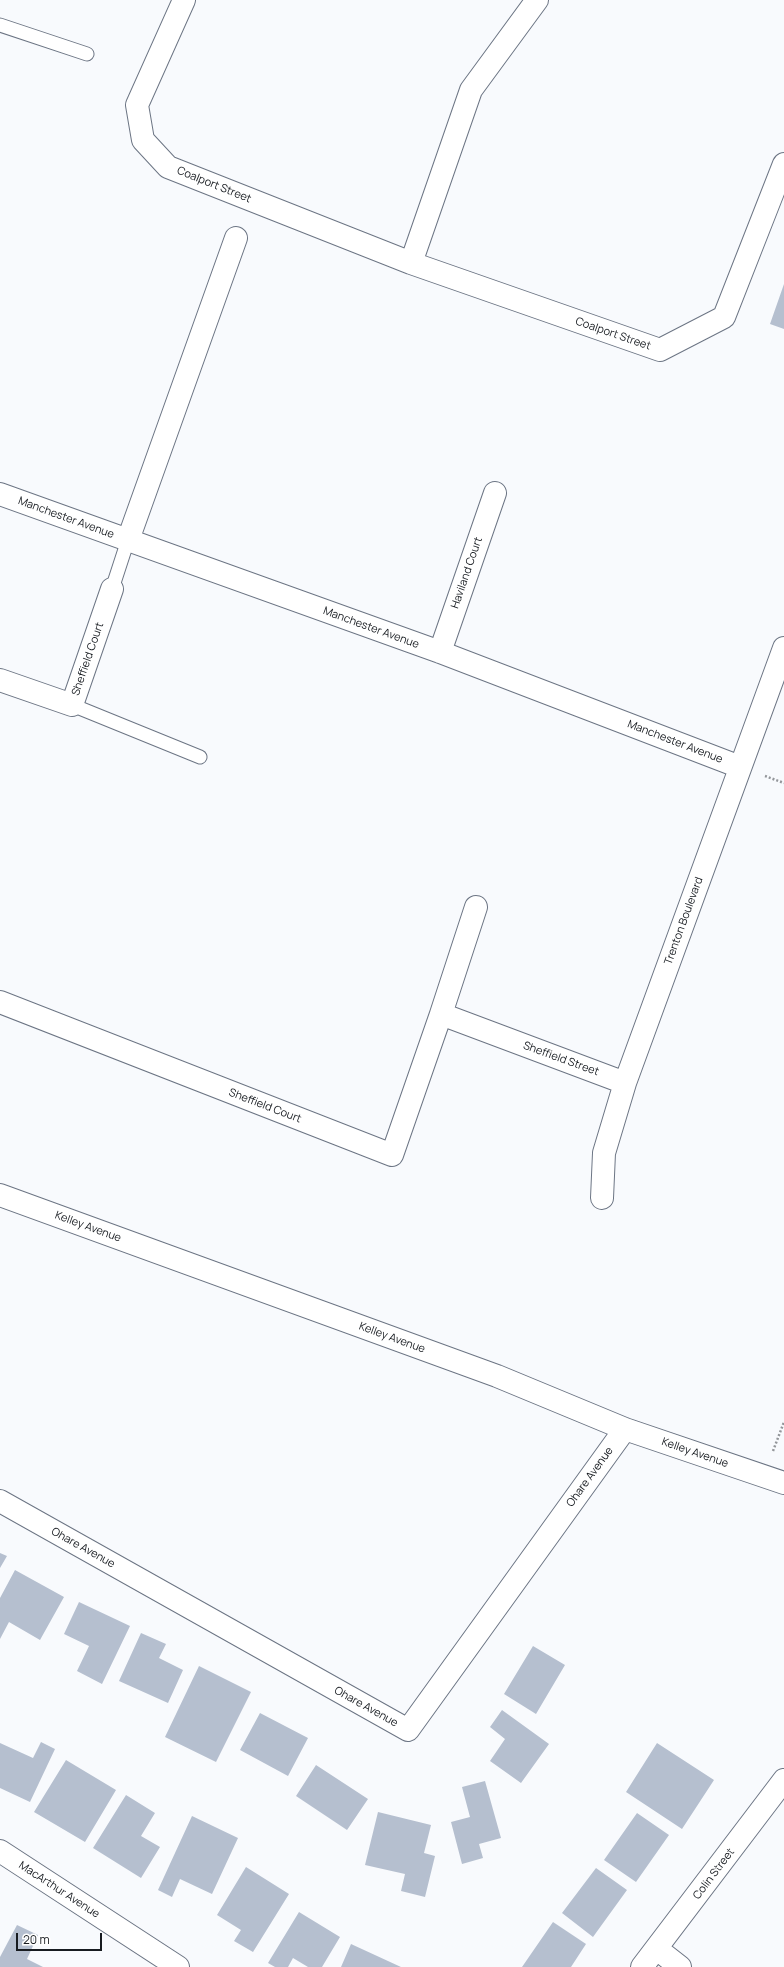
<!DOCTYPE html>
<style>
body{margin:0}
#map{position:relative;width:784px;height:1967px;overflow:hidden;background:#f8fafd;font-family:Manrope,sans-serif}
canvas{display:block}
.scale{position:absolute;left:16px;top:1933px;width:86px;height:18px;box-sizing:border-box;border:2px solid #171b20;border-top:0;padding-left:5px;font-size:12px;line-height:14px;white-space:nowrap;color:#171b20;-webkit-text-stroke:3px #fff;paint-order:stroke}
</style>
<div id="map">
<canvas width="784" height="1967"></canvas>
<div class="scale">20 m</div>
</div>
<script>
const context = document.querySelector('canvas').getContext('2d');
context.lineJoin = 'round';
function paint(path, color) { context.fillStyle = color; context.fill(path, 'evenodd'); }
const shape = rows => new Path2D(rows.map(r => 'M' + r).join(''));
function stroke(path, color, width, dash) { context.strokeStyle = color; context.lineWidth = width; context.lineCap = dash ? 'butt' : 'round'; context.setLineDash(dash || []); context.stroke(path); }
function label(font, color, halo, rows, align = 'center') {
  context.font = font + ' Manrope,sans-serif'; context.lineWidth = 3.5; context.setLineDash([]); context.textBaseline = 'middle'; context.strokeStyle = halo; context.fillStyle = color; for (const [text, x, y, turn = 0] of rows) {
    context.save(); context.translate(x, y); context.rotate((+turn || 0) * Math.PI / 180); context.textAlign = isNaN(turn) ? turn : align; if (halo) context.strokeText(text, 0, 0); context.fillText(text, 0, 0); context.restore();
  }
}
paint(shape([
 [784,284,784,329,770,324],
 [0,1553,7,1556,0,1568],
 [15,1570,64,1597,40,1640,9,1622,0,1639,0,1598],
 [79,1602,130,1626,102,1684,77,1671,89,1646,64,1634],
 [141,1633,166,1644,159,1658,183,1670,168,1703,119,1681],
 [533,1646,565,1665,536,1714,504,1694],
 [199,1666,251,1692,216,1762,165,1737],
 [502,1710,549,1744,521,1783,490,1761,505,1739,490,1727],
 [260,1713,308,1738,288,1776,240,1750],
 [41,1742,55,1749,30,1802,0,1788,0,1743,33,1758],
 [657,1743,714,1780,682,1829,626,1792],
 [66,1760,116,1790,85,1842,34,1812],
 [316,1765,368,1799,347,1830,296,1796],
 [485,1781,501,1838,479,1844,483,1858,462,1864,451,1822,470,1817,462,1787],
 [126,1795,155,1813,141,1836,160,1847,141,1878,93,1848],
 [378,1812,431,1825,424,1853,435,1856,425,1897,401,1891,405,1874,365,1865],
 [637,1813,669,1835,636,1882,604,1860],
 [192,1816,238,1838,212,1894,180,1879,172,1897,158,1890],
 [246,1867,289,1894,253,1952,234,1941,241,1930,217,1915],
 [596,1868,627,1890,593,1937,562,1913],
 [299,1912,340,1937,322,1967,308,1967,293,1958,288,1967,275,1967,268,1963],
 [553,1922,586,1944,571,1967,522,1967],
 [17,1925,38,1935,27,1959,43,1967,0,1967,0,1957],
 [351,1944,401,1967,341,1967]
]), '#b5bfcf');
const service = shape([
 [0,25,87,54],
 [112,589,128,540],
 [72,705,200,757]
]);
const minor = shape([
 [184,0,137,105,143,140,168,167,411,263,660,350,724,317,784,164],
 [411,263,471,90,537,0],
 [0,494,440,652,740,767],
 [128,540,236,238],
 [440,652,495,493],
 [0,680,72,705,112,589],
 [476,907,441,1014,625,1083],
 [0,1002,392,1155,441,1014],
 [0,1195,497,1376,625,1429,784,1483],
 [602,1198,604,1153,625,1083,784,648],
 [0,1501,408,1730,625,1429],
 [0,1851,178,1967],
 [657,1949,680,1967],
 [642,1967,784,1780]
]);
stroke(service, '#6c7584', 15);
stroke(minor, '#6c7584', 24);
stroke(shape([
 [765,776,784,783],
 [773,1451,784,1422]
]), '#93969a', 2.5, [2, 2]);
stroke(service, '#fff', 13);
stroke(minor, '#fff', 22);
label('11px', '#171b20', '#fff', [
 ["Coalport Street",214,185,22],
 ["Coalport Street",613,334,19],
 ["Manchester Avenue",66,518,20],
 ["Haviland Court",467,573,-71],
 ["Manchester Avenue",371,628,20],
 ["Sheffield Court",88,659,-71],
 ["Manchester Avenue",675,742,21],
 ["Trenton Boulevard",684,921,-70],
 ["Sheffield Street",561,1059,20],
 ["Sheffield Court",265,1106,21],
 ["Kelley Avenue",88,1227,20],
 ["Kelley Avenue",392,1338,20],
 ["Kelley Avenue",695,1453,19],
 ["Ohare Avenue",590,1477,-54],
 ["Ohare Avenue",83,1548,29],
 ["Ohare Avenue",366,1707,29],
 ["Colin Street",714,1874,-53],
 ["MacArthur Avenue",59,1890,33]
]);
</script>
